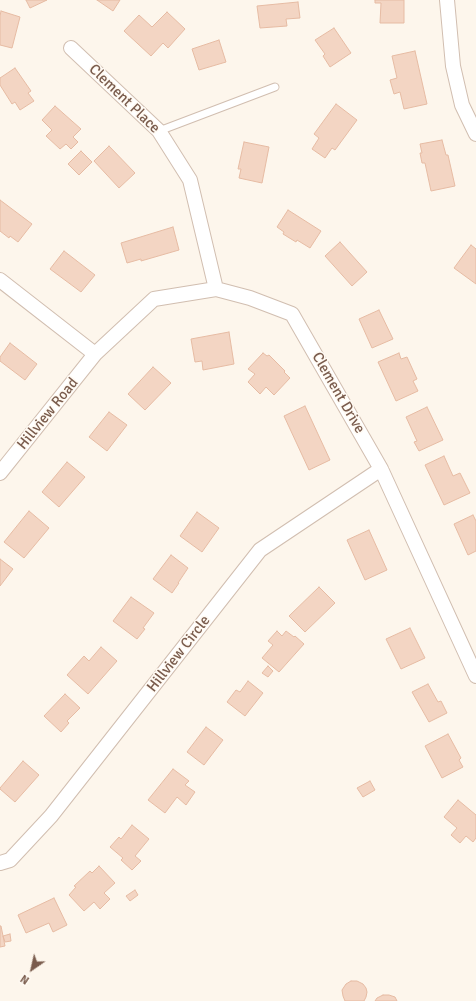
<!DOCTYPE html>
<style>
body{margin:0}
#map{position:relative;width:476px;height:1001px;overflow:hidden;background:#fdf6ec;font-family:Signika,sans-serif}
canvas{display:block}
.north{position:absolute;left:12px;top:949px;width:40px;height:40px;-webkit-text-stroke:3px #fffaf3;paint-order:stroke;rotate:214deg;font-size:11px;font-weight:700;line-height:16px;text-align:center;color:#7a5c4d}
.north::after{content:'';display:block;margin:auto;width:14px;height:18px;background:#7a5c4d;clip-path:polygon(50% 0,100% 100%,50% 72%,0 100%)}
</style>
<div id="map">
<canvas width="476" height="1001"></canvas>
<div class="north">N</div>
</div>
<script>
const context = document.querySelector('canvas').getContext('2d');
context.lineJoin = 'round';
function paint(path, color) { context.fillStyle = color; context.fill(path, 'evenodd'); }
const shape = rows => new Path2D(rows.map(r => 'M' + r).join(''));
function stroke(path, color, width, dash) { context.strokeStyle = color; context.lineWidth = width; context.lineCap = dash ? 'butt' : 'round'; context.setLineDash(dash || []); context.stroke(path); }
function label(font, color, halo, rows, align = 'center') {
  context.font = font + ' Signika,sans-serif'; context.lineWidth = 3; context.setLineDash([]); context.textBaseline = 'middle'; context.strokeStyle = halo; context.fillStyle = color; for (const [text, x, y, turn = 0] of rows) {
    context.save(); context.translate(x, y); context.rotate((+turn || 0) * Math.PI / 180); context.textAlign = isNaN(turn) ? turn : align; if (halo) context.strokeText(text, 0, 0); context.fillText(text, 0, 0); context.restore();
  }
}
const building = shape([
 [26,0,47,0,30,8,26,0],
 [97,0,120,0,113,11,97,0],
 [375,0,404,0,404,23,380,23,381,3,375,3,375,0],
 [298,2,300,18,286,19,287,26,260,28,257,6,298,2],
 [1,11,20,17,12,48,0,45,0,16,1,11],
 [167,12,185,29,168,48,163,43,151,56,124,31,139,15,152,27,167,12],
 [334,28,351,53,330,67,323,56,325,54,315,40,334,28],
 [219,40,226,62,199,70,192,49,219,40],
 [415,51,427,104,404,109,400,92,394,94,390,80,397,78,392,56,415,51],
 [15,68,31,91,28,93,34,101,20,110,15,102,12,104,0,85,0,78,15,68],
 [336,104,357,120,335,150,332,148,325,158,312,149,319,138,314,134,336,104],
 [55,106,81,129,73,137,78,142,71,149,66,144,60,149,46,136,52,130,42,120,55,106],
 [442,140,446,155,448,155,455,186,431,191,425,163,422,163,420,153,422,153,420,144,442,140],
 [244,142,269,147,262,183,239,178,241,169,238,169,244,142],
 [109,146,135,173,119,188,94,161,109,146],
 [81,151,92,162,79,175,68,164,81,151],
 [0,200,32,224,18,242,10,236,9,238,0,231,0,200],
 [288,210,321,231,310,248,297,240,296,242,283,234,284,232,277,227,288,210],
 [173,227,179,250,141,261,141,259,127,263,121,243,173,227],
 [340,242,367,272,352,286,325,256,340,242],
 [471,245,476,249,476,284,454,268,471,245],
 [64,251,95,275,81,292,50,269,64,251],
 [379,310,393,339,372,348,359,319,379,310],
 [229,332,234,364,203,370,202,361,195,362,191,339,229,332],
 [10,343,37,364,25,380,0,361,0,357,10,343],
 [263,353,267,356,269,355,285,371,284,372,290,378,274,395,266,387,260,394,248,382,255,374,248,369,263,353],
 [399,353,401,359,407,357,417,379,413,381,418,391,396,401,378,362,399,353],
 [153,367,171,383,145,410,128,394,153,367],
 [305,406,330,460,309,470,284,416,305,406],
 [427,407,443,440,419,451,414,442,417,441,406,417,427,407],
 [109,412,127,425,107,451,89,437,109,412],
 [444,456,453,476,460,473,470,493,444,505,425,465,444,456],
 [67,462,85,477,59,507,42,492,67,462],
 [29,511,49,528,24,558,4,542,29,511],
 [197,512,219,528,202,552,180,536,197,512],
 [473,515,476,521,476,551,468,555,454,524,473,515],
 [369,530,387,570,365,580,347,540,369,530],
 [171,555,188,568,178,583,179,583,172,593,153,579,171,555],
 [0,559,13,569,0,586,0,559],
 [319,587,335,603,305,632,289,616,319,587],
 [131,597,154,613,143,628,145,629,137,639,113,621,131,597],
 [410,628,425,658,401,669,386,639,410,628],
 [277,631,282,636,286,631,294,637,295,636,304,644,279,672,262,658,273,645,268,641,277,631],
 [101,647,117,661,88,694,67,675,84,656,89,661,101,647],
 [268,666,273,671,268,677,262,673,268,666],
 [248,681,263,693,245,716,227,702,236,690,240,692,248,681],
 [428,684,438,702,441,701,447,713,429,722,412,692,428,684],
 [65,694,80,708,67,721,69,723,61,732,44,716,65,694],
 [206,727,223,740,204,765,187,752,206,727],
 [448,734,461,758,459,760,463,767,442,778,425,746,448,734],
 [23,761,39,775,15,802,0,789,0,788,23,761],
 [173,769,189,781,185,785,195,792,186,805,177,797,165,813,148,800,173,769],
 [370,781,375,790,363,797,357,788,370,781],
 [458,800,476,815,476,838,473,842,466,836,460,843,451,835,457,828,444,817,458,800],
 [132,825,149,839,135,856,141,861,132,870,121,860,123,858,110,847,119,837,121,839,132,825],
 [99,866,115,883,104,893,110,899,100,909,94,902,84,911,69,895,76,887,74,886,90,871,92,873,99,866],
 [135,890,138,895,130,901,126,896,135,890],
 [54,898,67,925,53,932,49,923,26,933,18,915,54,898],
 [0,926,1,926,5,946,0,947,0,926],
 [10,934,11,941,5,942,3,936,10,934],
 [351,981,357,981,363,984,366,988,367,992,366,997,364,1001,345,1001,343,996,342,990,346,984,351,981],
 [383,995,389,995,395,997,397,1001,375,1001,377,998,383,995]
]);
paint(building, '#f3d5c3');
stroke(building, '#e6bba3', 1);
const lane = shape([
 [159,131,275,87]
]);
const street = shape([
 [447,0,453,66,462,105,476,134],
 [71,48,159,131,190,180,216,289],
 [0,280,95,354],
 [0,473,95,354,154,299,216,289,250,298,292,314,381,469,476,676],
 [0,863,10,860,51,816,260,550,381,469]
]);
stroke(lane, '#d1beb0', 9);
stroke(street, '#d1beb0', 16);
stroke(lane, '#fff', 7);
stroke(street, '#fff', 14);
label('15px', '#7a5c4d', '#fffaf3', [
 ["Clement Place",124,99,44],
 ["Clement Drive",338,393,60],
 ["Hillview Road",48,414,-51],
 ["Hillview Circle",179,654,-52]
]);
</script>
